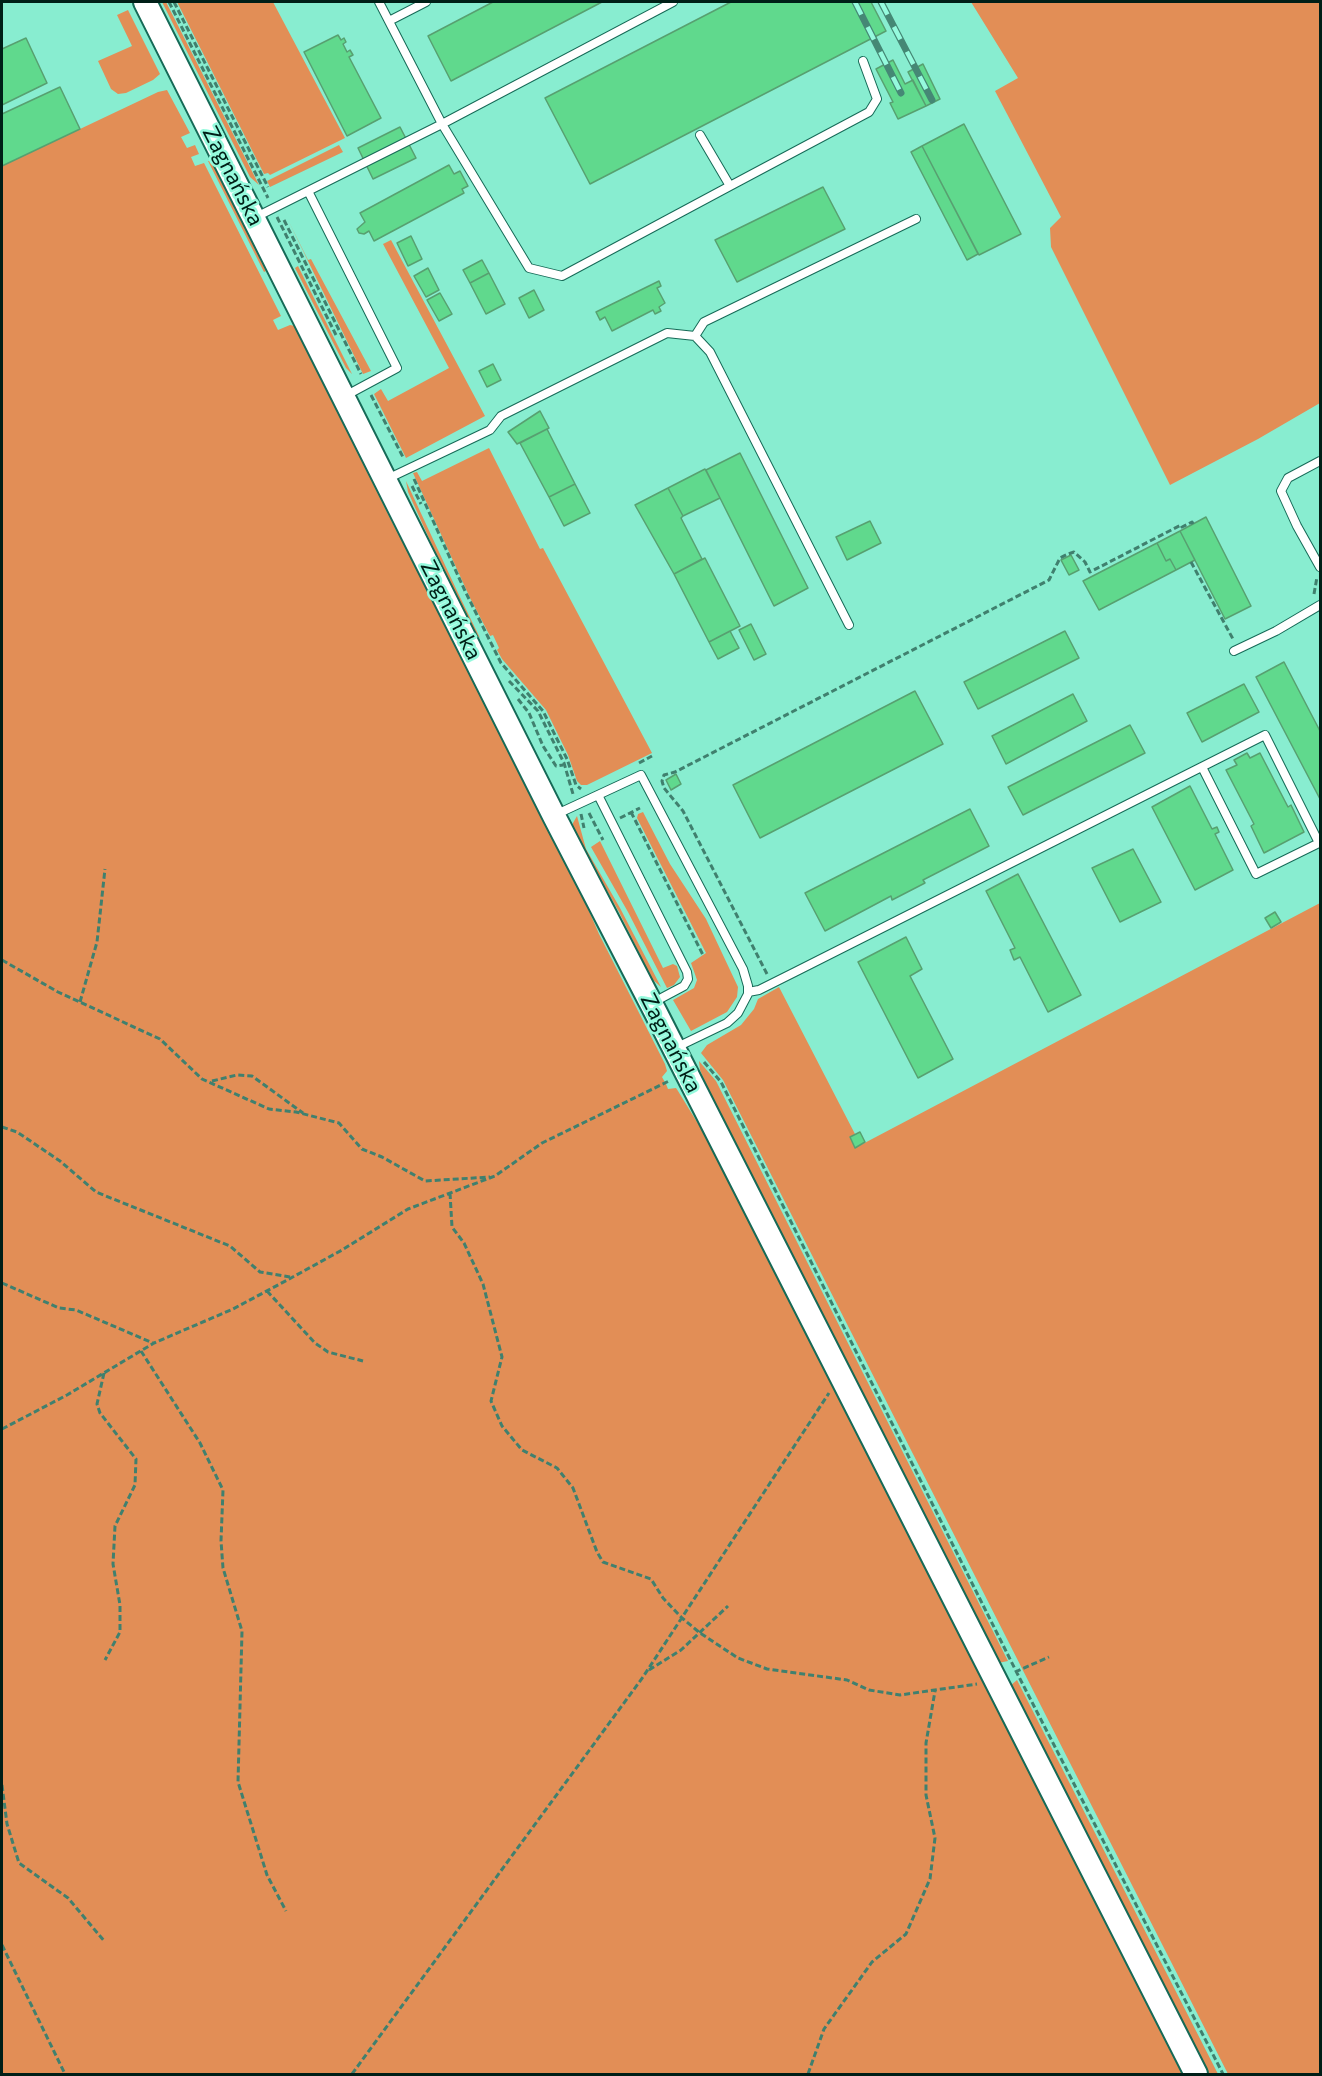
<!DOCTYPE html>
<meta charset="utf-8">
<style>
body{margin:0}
#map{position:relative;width:1322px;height:2076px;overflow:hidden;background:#88edd0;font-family:Commissioner,sans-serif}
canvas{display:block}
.frame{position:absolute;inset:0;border:3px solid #001f17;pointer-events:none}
</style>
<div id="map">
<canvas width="1322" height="2076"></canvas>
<div class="frame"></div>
</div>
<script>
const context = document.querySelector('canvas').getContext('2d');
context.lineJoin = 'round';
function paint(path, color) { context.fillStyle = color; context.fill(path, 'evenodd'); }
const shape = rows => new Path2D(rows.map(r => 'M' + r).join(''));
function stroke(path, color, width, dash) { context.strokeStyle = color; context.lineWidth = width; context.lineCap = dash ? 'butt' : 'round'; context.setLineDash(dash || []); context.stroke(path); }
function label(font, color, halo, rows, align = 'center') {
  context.font = font + ' Commissioner,sans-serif'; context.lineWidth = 5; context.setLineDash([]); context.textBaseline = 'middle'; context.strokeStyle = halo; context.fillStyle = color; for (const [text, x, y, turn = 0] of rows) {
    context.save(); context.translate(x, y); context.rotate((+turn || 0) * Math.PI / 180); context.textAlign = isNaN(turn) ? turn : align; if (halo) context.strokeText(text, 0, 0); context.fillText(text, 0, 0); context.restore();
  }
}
paint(shape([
 [162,2,166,2,259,185,250,177],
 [177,2,273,2,345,138,270,175,268,173,264,174],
 [971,2,1320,2,1320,403,1258,439,1170,485,1051,247,1050,228,1061,217,995,91,1018,78],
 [128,10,160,74,153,80,126,93,118,94,111,89,98,61,132,46,117,15],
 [167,90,190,133,181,137,187,148,195,145,199,154,191,157,195,166,204,163,281,316,273,320,278,330,290,325,295,326,394,526,435,599,567,860,599,934,665,1064,667,1071,662,1077,666,1084,668,1089,676,1088,678,1091,724,1166,1186,2074,2,2074,2,166,158,92],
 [339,145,343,152,270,187,267,181],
 [208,161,212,161,266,271,264,272],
 [289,222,308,260,311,259,371,371,363,374],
 [391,240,485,416,406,458,374,394,381,389,388,401,449,368,383,244],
 [298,266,352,374,346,368,320,317,295,268],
 [489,448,540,549,543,548,652,753,587,785,581,785,577,781,568,755,546,710,502,659,497,650,499,648,493,635,490,636,471,600,413,473,417,472,422,481],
 [406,481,458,593,480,638,473,632,457,600,408,492],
 [643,812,670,864,706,919,738,987,737,997,727,1012,691,1031,673,1000,694,988,697,980,691,963,706,953,637,818,638,814],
 [577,816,586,849,620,908,661,987,652,979,619,912,573,830,573,823],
 [600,841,663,968,673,964,677,966,680,977,674,985,667,988,628,912,591,847],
 [1320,903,1320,2074,1228,2074,723,1080,701,1053,707,1045,741,1025,754,1009,758,999,779,987,855,1134,850,1137,855,1148],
 [699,1061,716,1081,1008,1661,998,1663,730,1139,700,1070],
 [1017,1680,1218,2074,1204,2074,1010,1686]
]), '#e28e56');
const building = shape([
 [493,2,602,2,451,81,428,36,493,2],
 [731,2,871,2,886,31,590,184,545,98,731,2],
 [338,35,341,40,344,38,346,42,343,44,347,52,350,50,353,55,349,57,381,118,347,136,304,52,338,35],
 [26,38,47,83,2,105,2,49,26,38],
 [893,60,905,84,913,80,926,106,898,119,890,103,893,102,876,69,893,60],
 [923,64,940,99,926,106,908,72,923,64],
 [60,87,80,129,2,166,2,114,60,87],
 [964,124,1021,234,979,255,922,146,964,124],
 [400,127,416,158,373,179,358,148,400,127],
 [922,146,978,254,967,260,911,152,922,146],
 [449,165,454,174,460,171,468,186,462,189,464,193,374,241,369,231,364,234,359,233,357,229,365,222,360,213,449,165],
 [823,187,845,229,737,282,715,240,823,187],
 [411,236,422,259,408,266,397,243,411,236],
 [482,260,489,273,470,283,463,270,482,260],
 [428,268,439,290,426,297,414,276,428,268],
 [489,273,505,304,486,314,470,283,489,273],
 [659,281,661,286,657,288,665,303,659,307,661,311,655,314,653,310,612,331,605,317,600,320,596,312,659,281],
 [534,290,544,310,529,318,519,298,534,290],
 [440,293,452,314,439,321,427,300,440,293],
 [493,364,501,380,487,387,479,371,493,364],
 [540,411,549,428,517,444,508,432,540,411],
 [547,429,575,484,549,497,520,443,547,429],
 [740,453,808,588,774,606,706,470,740,453],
 [705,469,720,498,683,516,668,488,705,469],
 [575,484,590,513,564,526,549,497,575,484],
 [668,488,683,516,681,518,702,559,674,574,635,505,668,488],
 [1206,517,1251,606,1225,619,1180,531,1206,517],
 [870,521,881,543,847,560,836,537,870,521],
 [1180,531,1195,560,1176,570,1170,559,1166,561,1157,543,1180,531],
 [1157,543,1166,561,1170,559,1176,570,1099,610,1083,581,1157,543],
 [1071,555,1079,570,1069,575,1061,560,1071,555],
 [705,558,740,626,709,642,674,574,705,558],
 [751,624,766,654,754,660,739,630,751,624],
 [730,631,739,648,718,659,709,642,730,631],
 [1065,631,1079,658,978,709,964,682,1065,631],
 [1284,662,1320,731,1320,799,1256,677,1284,662],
 [1244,684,1259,712,1202,742,1187,713,1244,684],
 [915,691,943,744,760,838,733,785,915,691],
 [1073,694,1087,721,1006,764,992,736,1073,694],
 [1130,725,1145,753,1023,815,1008,787,1130,725],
 [1247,753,1250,758,1260,753,1288,807,1291,805,1304,832,1264,853,1251,826,1254,824,1226,770,1237,765,1234,760,1247,753],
 [676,774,681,784,671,790,666,780,676,774],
 [1190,786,1212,829,1217,827,1219,832,1215,834,1233,870,1195,890,1152,807,1190,786],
 [970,809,989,846,923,880,925,883,892,900,891,896,825,931,805,893,970,809],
 [1133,849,1161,902,1120,922,1092,868,1133,849],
 [1018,874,1081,995,1048,1012,1020,957,1014,960,1010,950,1015,948,986,891,1018,874],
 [1275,912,1281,922,1271,928,1265,918,1275,912],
 [906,937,922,969,910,976,953,1059,918,1078,858,962,906,937],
 [860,1132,865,1142,855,1148,850,1137,860,1132]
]);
paint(building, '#60d98d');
stroke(building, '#57a070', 1.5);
const lane = shape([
 [379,2,442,124,673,2],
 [389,21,426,2],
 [730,186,869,112,877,99,863,61],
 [308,191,397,368,345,396],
 [256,217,442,124,529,268,562,276,730,186,700,135],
 [695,336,704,322,916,219],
 [1320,461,1288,478,1281,491,1297,526,1320,567],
 [387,479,490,430,501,416,667,333,695,336,710,352,849,625],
 [1234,651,1276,631,1320,605],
 [598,795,687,972,688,979,684,986,654,1002],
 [557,814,641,775,743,969,748,986,748,994,738,1013,727,1023,675,1048],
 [748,992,759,990,795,972,1265,735,1319,843,1256,874,1202,767]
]);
const secondary = shape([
 [145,2,554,816,656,1013,1196,2074]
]);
stroke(lane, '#166a57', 10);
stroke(secondary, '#166a57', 26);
stroke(shape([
 [169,2,268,198],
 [174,2,268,187],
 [277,217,336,335],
 [284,220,361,374],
 [371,395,404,459],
 [414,479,465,591,501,663,543,711,567,759,576,785,581,789],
 [412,486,421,504],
 [1191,562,1233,639],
 [1314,594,1317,577],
 [509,681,538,711,564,763,573,794],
 [518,699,529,713,543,746,556,766,563,765],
 [639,763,652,756],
 [631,812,703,955],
 [589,813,603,840],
 [581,814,584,828],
 [620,818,640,808],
 [2,960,58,992,160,1039,202,1079,269,1109,296,1112,339,1123,362,1149,382,1157,425,1181,490,1177],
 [767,974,683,811,664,788,662,781,664,775,675,772,1049,580,1060,558,1068,554,1074,552,1085,562,1090,572,1181,525,1182,527,1192,522,1193,524],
 [80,1002,97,942,105,869],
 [704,1062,721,1082,1016,1671,1223,2074],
 [212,1081,237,1075,252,1076,303,1113],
 [2,1127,17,1132,60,1161,96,1192,230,1246,260,1272,290,1277],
 [450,1193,452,1227,464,1243,483,1284,502,1357,491,1401,502,1426,522,1450,557,1468,573,1488,597,1552,603,1562,651,1579,663,1598,682,1618,700,1633,738,1658,767,1669,847,1680,869,1690,900,1695,977,1684],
 [2,1283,59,1308,76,1310,153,1343],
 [267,1291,315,1343,328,1352,363,1361],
 [141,1351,200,1443,223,1490,221,1541,223,1568,242,1631,238,1782,267,1875,286,1911],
 [104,1373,97,1404,100,1413,136,1459,135,1485,115,1526,113,1564,120,1605,120,1632,105,1660],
 [2,1429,67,1395,154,1343,233,1309,291,1278,342,1250,408,1209,495,1176,542,1143,669,1081],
 [649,1670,681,1650,728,1606],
 [1015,1672,1049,1657],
 [2,1785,7,1824,19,1863,68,1898,105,1942],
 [2,1945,65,2074],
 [352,2074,643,1677,829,1393],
 [808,2074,824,2029,872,1962,906,1934,930,1879,935,1838,926,1795,926,1743,935,1691]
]), '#40806e', 3, [6, 3]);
stroke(lane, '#fff', 8);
stroke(secondary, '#fff', 22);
const rail = shape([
 [855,2,901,93],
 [881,2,932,100]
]);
stroke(rail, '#458875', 7);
stroke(rail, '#95fadd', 4.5, [14]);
label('22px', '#001f17', '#95fadd', [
 ["Zagnańska",233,176,63],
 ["Zagnańska",451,610,63],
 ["Zagnańska",671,1043,63]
]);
</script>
